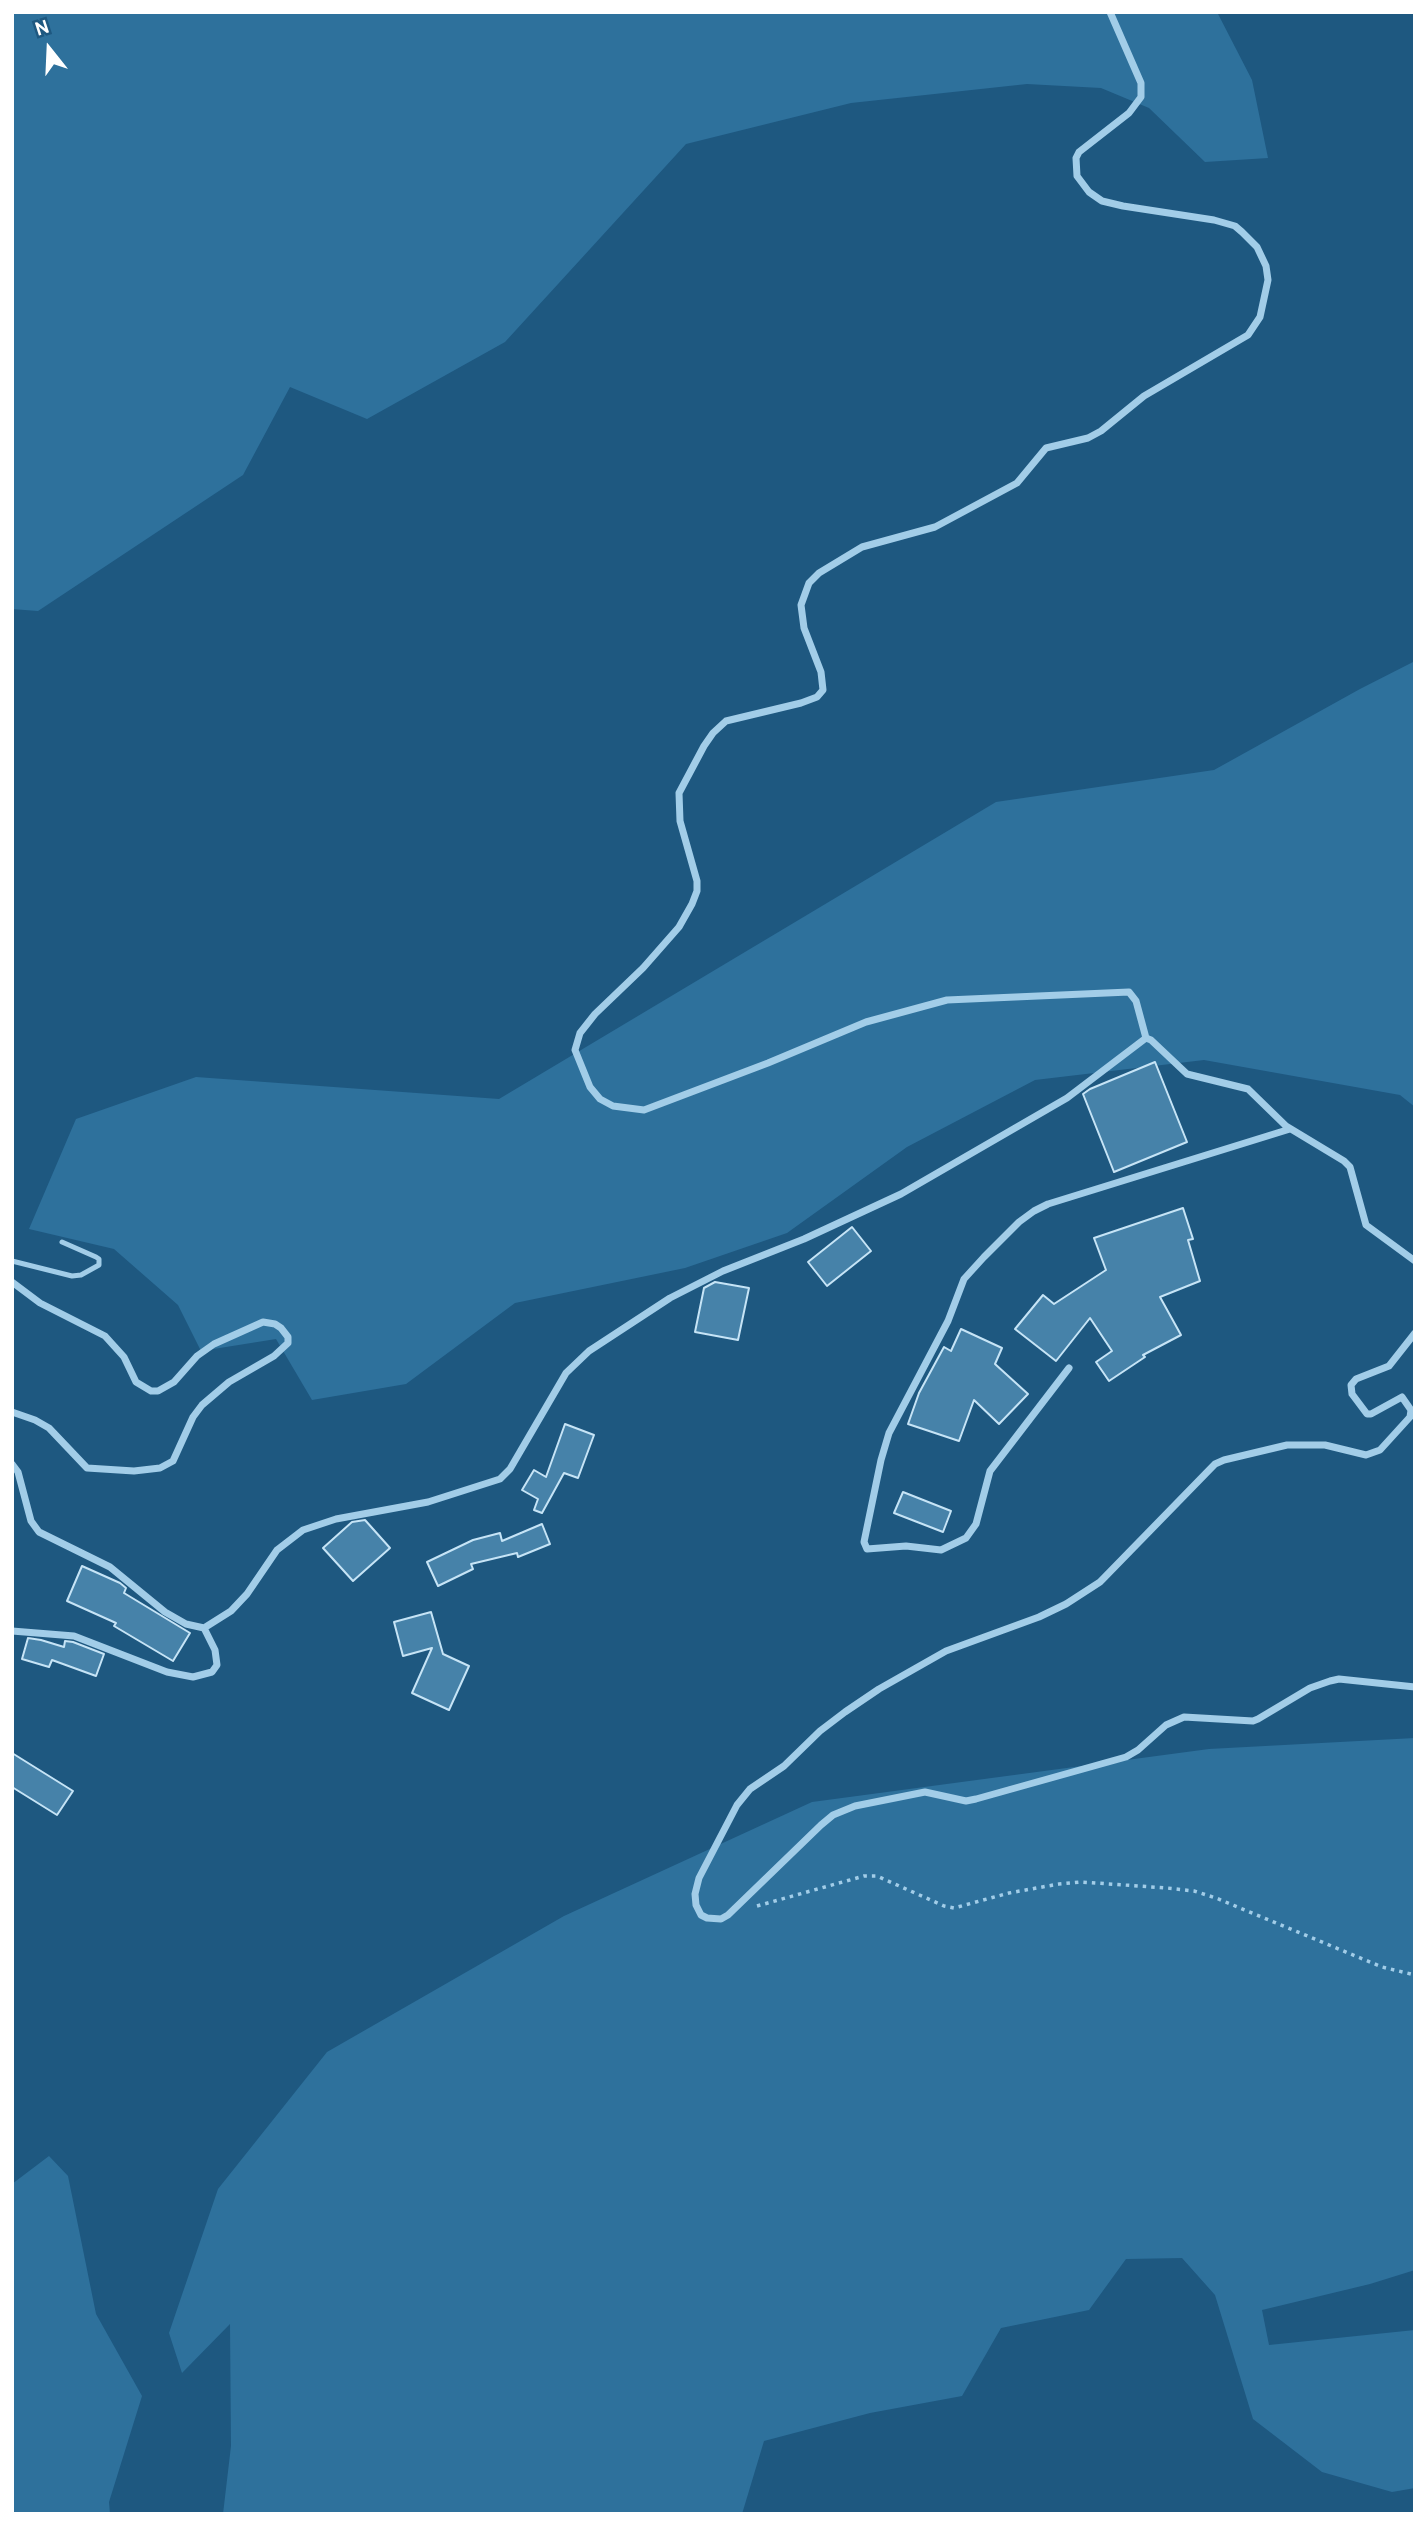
<!DOCTYPE html>
<style>
body{margin:0}
#map{position:relative;width:1427px;height:2526px;overflow:hidden;background:#1e5880;font-family:Overpass,sans-serif}
canvas{display:block}
.frame{position:absolute;inset:0;border:14px solid #fff;pointer-events:none}
.north{position:absolute;left:14px;top:14px;width:70px;height:70px;-webkit-text-stroke:5px #1e5880;paint-order:stroke;rotate:342deg;font-size:19px;font-weight:700;line-height:28px;text-align:center;color:#fff}
.north::after{content:'';display:block;margin:auto;width:24px;height:32px;background:#fff;clip-path:polygon(50% 0,100% 100%,50% 72%,0 100%)}
</style>
<div id="map">
<canvas width="1427" height="2526"></canvas>
<div class="frame"></div>
<div class="north">N</div>
</div>
<script>
const context = document.querySelector('canvas').getContext('2d');
context.lineJoin = 'round';
function paint(path, color) { context.fillStyle = color; context.fill(path, 'evenodd'); }
const shape = rows => new Path2D(rows.map(r => 'M' + r).join(''));
function stroke(path, color, width, dash) { context.strokeStyle = color; context.lineWidth = width; context.lineCap = dash ? 'butt' : 'round'; context.setLineDash(dash || []); context.stroke(path); }
paint(shape([
 [12,12,1217,12,1252,80,1268,158,1205,162,1149,108,1101,88,1027,84,851,103,686,144,505,342,367,419,290,387,243,475,38,611,12,609],
 [1415,661,1415,1107,1400,1095,1204,1060,1035,1080,907,1147,787,1233,685,1268,515,1303,406,1384,312,1400,276,1339,201,1351,178,1305,114,1249,29,1229,76,1119,196,1077,499,1099,996,802,1214,770,1360,689],
 [1415,1738,1415,2270,1370,2284,1262,2310,1269,2345,1415,2330,1415,2488,1392,2492,1322,2472,1253,2419,1215,2295,1182,2258,1126,2259,1089,2310,1001,2328,962,2396,870,2413,764,2441,742,2514,223,2514,231,2446,230,2324,182,2373,169,2333,218,2189,327,2052,564,1916,812,1802,1209,1749],
 [49,2156,68,2176,96,2314,142,2396,109,2502,110,2514,12,2514,12,2184]
]), '#2e719c');
const building = shape([
 [1155,1062,1187,1142,1114,1172,1083,1094,1090,1089,1155,1062],
 [1183,1208,1193,1239,1188,1240,1200,1281,1160,1297,1181,1335,1143,1355,1145,1357,1109,1381,1096,1362,1112,1351,1090,1318,1056,1361,1015,1329,1043,1295,1054,1304,1106,1270,1094,1238,1183,1208],
 [852,1227,871,1251,827,1286,808,1262,852,1227],
 [715,1282,749,1288,738,1340,695,1332,704,1288,715,1282],
 [961,1329,1002,1348,995,1364,1028,1394,999,1424,974,1400,959,1441,908,1424,919,1393,944,1347,951,1351,961,1329],
 [565,1424,594,1435,578,1478,564,1473,542,1513,534,1510,538,1499,522,1490,534,1470,546,1477,565,1424],
 [903,1492,951,1511,943,1532,894,1513,903,1492],
 [365,1520,390,1548,353,1581,323,1548,352,1522,365,1520],
 [542,1524,550,1544,518,1557,517,1553,471,1564,473,1569,438,1586,427,1562,473,1540,500,1533,502,1541,542,1524],
 [82,1566,120,1583,126,1588,124,1593,190,1633,173,1661,114,1626,116,1623,67,1601,82,1566],
 [431,1612,443,1654,469,1666,449,1710,412,1693,432,1648,403,1656,394,1622,431,1612],
 [28,1638,41,1640,64,1647,65,1641,73,1642,104,1654,96,1676,52,1660,49,1667,22,1659,28,1638],
 [12,1753,73,1791,57,1815,12,1787,12,1753]
]);
paint(building, '#4682a9');
stroke(building, '#c6e4f6', 2);
stroke(shape([
 [757,1906,864,1876,877,1876,944,1906,954,1908,1009,1893,1059,1884,1081,1882,1167,1888,1194,1891,1216,1898,1382,1967,1415,1975]
]), '#a2cde8', 3.5, [3.5, 5]);
stroke(shape([
 [12,1261,72,1276,81,1275,99,1265,99,1259,96,1257,62,1242]
]), '#a2cde8', 5);
stroke(shape([
 [1110,12,1141,83,1141,97,1129,113,1079,152,1076,158,1077,176,1089,192,1102,201,1123,206,1214,220,1235,226,1242,232,1257,247,1266,266,1268,280,1260,317,1248,335,1144,396,1101,431,1088,438,1046,448,1017,483,935,527,862,547,819,573,809,583,801,605,804,628,821,672,823,690,817,697,801,703,726,721,713,733,704,746,679,793,680,821,697,881,697,891,692,904,679,927,643,968,595,1014,580,1033,575,1050,590,1087,600,1099,613,1106,644,1110,768,1063,866,1022,947,1000,1129,992,1136,1001,1146,1038],
 [12,1282,40,1303,105,1336,124,1357,136,1382,151,1391,158,1391,174,1382,197,1356,214,1344,263,1322,275,1324,281,1328,288,1337,288,1343,274,1356,229,1382,202,1405,193,1417,173,1461,160,1468,134,1471,87,1468,49,1428,35,1420,12,1412],
 [1415,1333,1389,1366,1356,1379,1351,1385,1352,1394,1367,1414,1371,1414,1402,1397,1411,1410,1410,1417,1380,1450,1366,1455,1325,1445,1287,1445,1224,1460,1215,1464,1100,1582,1066,1604,1039,1617,946,1651,879,1689,845,1712,820,1731,784,1766,750,1789,737,1805,699,1878,695,1894,696,1905,701,1915,707,1918,721,1919,728,1915,821,1825,833,1815,855,1806,925,1792,966,1801,976,1799,1126,1757,1138,1750,1166,1725,1184,1717,1253,1721,1258,1719,1310,1688,1330,1681,1339,1679,1415,1687],
 [1069,1368,990,1471,976,1524,966,1538,941,1550,906,1546,867,1549,864,1542,881,1460,889,1433,948,1321,964,1279,984,1257,1019,1222,1034,1211,1048,1204,1290,1129],
 [12,1464,18,1472,31,1521,39,1532,110,1567,165,1612,186,1624,204,1628,231,1611,247,1594,277,1550,303,1530,336,1519,428,1502,500,1479,510,1469,566,1373,589,1351,670,1298,723,1271,804,1239,901,1194,1067,1098,1146,1038,1151,1040,1187,1074,1248,1089,1286,1126,1344,1161,1350,1167,1366,1225,1415,1261],
 [12,1631,74,1636,167,1672,193,1677,212,1672,217,1665,215,1650,204,1628]
]), '#a2cde8', 7);
</script>
